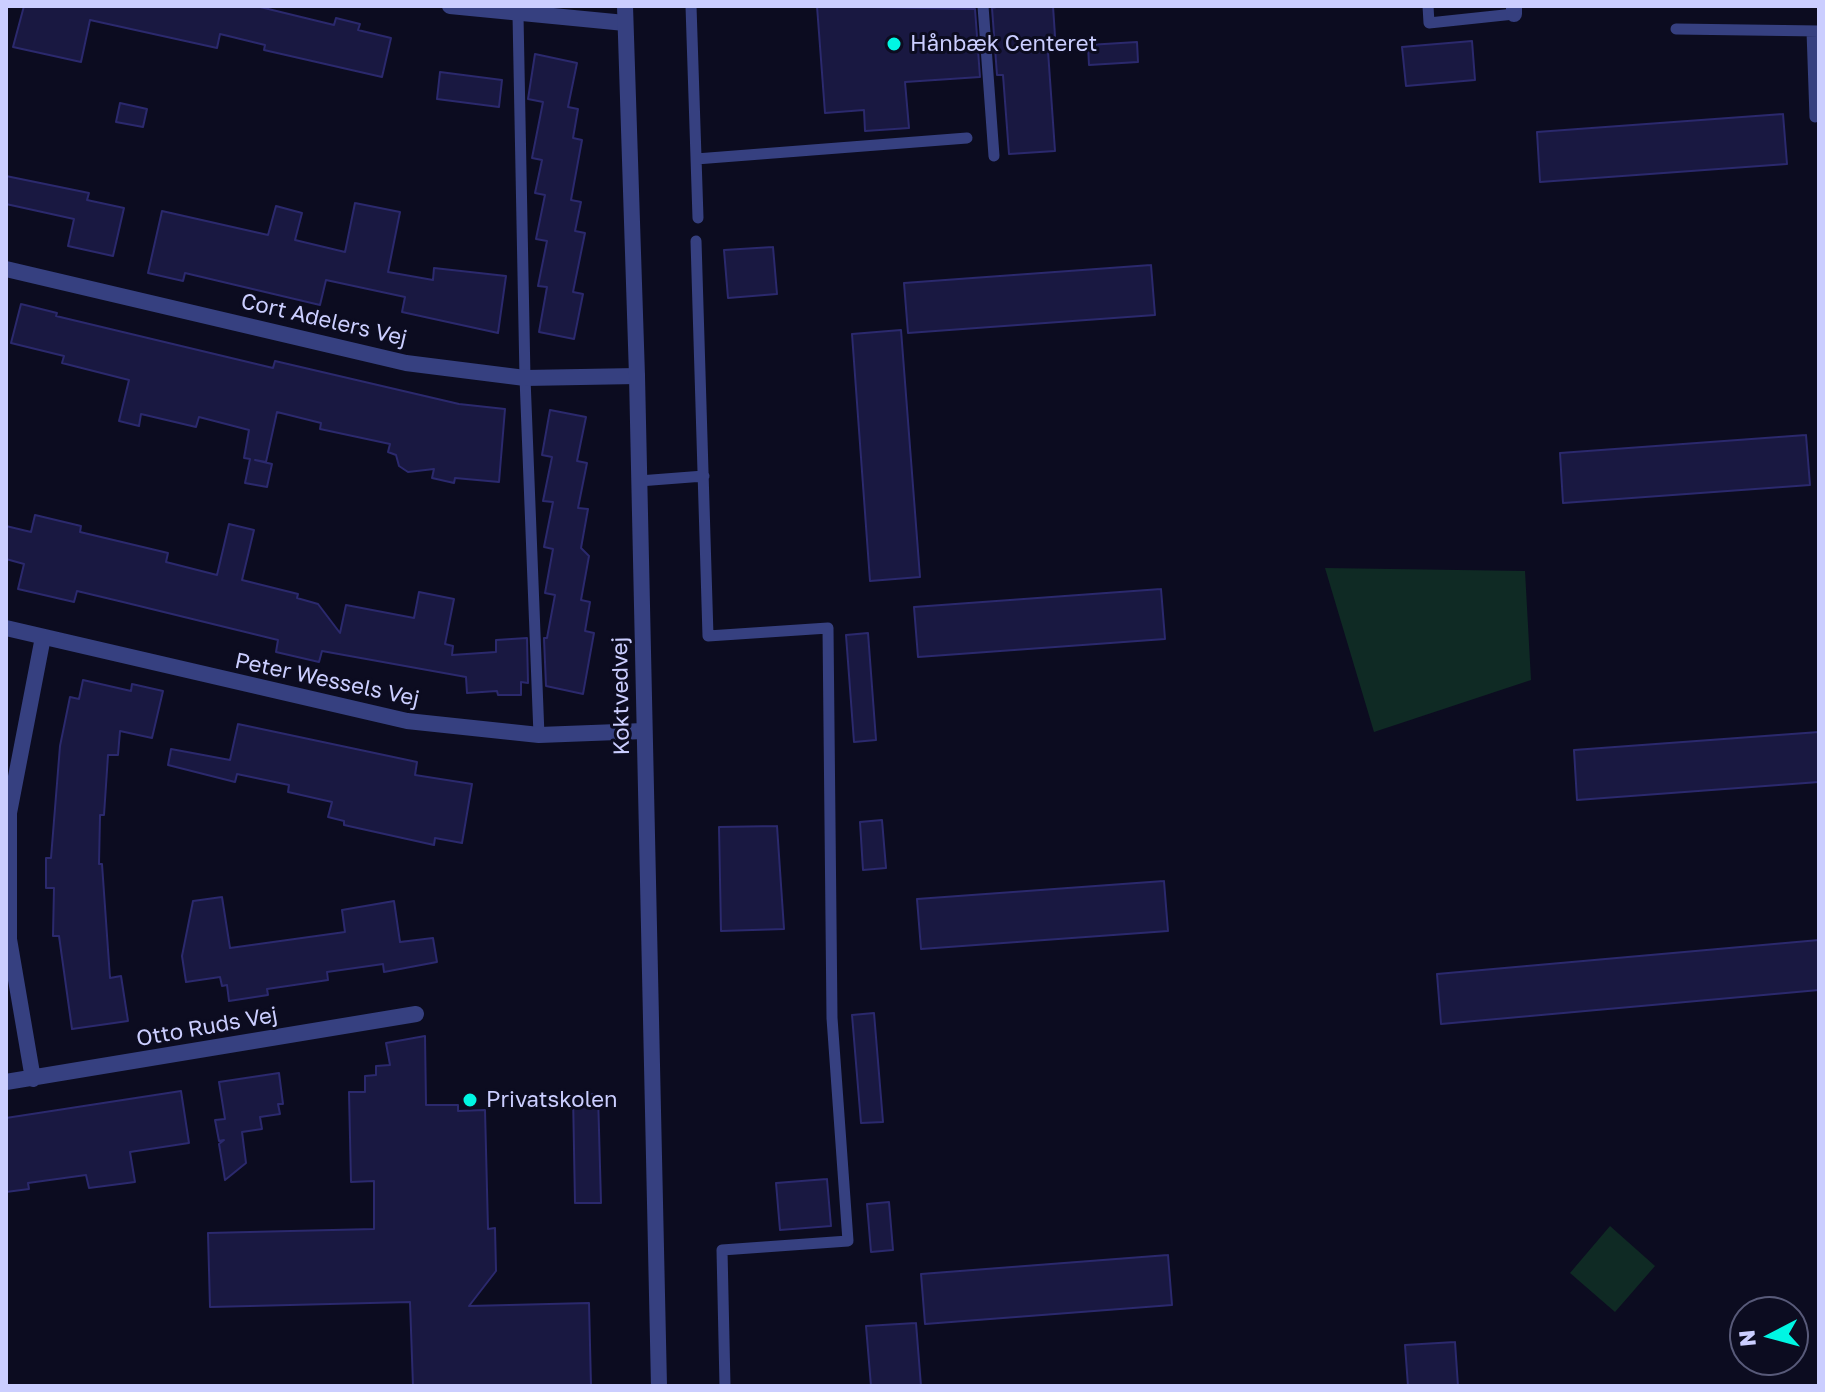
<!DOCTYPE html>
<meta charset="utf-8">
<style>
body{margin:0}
#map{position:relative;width:1825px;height:1392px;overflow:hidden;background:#0c0c20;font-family:"Golos Text",sans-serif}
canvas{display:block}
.frame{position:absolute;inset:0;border:8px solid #cbceff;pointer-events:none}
.north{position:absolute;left:1729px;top:1296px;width:80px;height:80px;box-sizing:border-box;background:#0c0c20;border:2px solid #585a79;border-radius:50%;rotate:264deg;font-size:22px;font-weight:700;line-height:32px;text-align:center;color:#cbceff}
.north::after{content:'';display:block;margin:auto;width:28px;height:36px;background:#00f6e3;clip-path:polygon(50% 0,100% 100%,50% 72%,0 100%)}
</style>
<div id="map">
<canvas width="1825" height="1392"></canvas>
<div class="frame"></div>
<div class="north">N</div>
</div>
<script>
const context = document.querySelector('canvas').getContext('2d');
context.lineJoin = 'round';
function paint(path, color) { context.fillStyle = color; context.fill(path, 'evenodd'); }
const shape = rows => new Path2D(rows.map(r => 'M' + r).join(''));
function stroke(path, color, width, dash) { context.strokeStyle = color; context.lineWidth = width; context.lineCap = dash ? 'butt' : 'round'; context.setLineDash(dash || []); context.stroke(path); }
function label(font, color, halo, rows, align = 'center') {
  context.font = font + ' "Golos Text",sans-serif'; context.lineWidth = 6; context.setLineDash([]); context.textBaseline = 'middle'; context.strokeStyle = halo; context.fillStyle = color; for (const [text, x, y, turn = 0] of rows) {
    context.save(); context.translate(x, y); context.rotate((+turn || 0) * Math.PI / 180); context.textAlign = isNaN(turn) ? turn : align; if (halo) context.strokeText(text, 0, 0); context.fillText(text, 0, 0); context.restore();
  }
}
paint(shape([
 [1325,568,1525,571,1531,680,1374,732],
 [1610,1226,1655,1266,1615,1312,1570,1273]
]), '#0f2a24');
const building = shape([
 [24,6,256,6,334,25,336,18,360,24,358,30,391,38,382,77,264,50,265,45,220,34,217,48,90,20,81,62,13,47,24,6],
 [817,6,975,9,980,77,905,82,909,128,865,131,864,110,825,113,817,6],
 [1001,6,1053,6,1056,51,1048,51,1055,151,1009,154,1003,75,997,75,992,8,1001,6],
 [1472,41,1475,80,1406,86,1402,47,1472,41],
 [1137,42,1138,62,1089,65,1088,45,1137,42],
 [535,54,577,63,568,107,578,109,573,138,582,140,571,200,581,202,575,231,585,233,573,292,583,294,574,339,539,332,547,287,538,286,547,241,536,239,545,195,535,193,542,160,532,158,543,102,528,99,535,54],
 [440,72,502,80,499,107,437,99,440,72],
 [120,103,147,109,143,127,116,122,120,103],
 [1783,114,1787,164,1540,182,1537,132,1783,114],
 [6,176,89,193,87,200,124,208,113,256,68,246,74,219,6,204,6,176],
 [355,203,400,212,388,272,433,280,434,268,506,276,498,333,402,312,405,297,326,280,320,305,185,273,183,281,148,273,162,211,268,235,276,206,302,213,295,240,345,252,355,203],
 [773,247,777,294,728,298,724,250,773,247],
 [1151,265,1155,315,908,333,904,283,1151,265],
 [21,304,57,313,56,316,273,368,275,361,459,404,505,409,499,482,455,478,454,483,432,478,434,469,408,472,399,466,396,455,388,452,390,444,320,429,321,423,277,412,266,462,255,460,272,464,267,487,245,483,250,459,244,458,249,430,199,417,196,427,141,414,139,426,119,421,129,380,62,363,64,356,11,343,21,304],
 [901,330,920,577,870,581,852,334,901,330],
 [550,410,586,417,577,461,587,463,578,508,588,509,581,548,589,556,581,600,590,602,585,631,594,633,583,694,546,686,544,638,547,638,555,595,545,593,553,549,544,547,553,502,543,501,552,457,542,455,550,410],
 [1806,435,1810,485,1563,503,1560,453,1806,435],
 [35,515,81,526,80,532,168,553,166,562,217,575,229,524,254,530,242,580,298,594,297,598,318,604,340,633,346,605,414,618,419,592,454,599,445,644,453,646,452,655,496,652,496,640,527,638,528,683,521,682,521,695,498,695,497,691,467,693,466,677,322,651,319,662,276,652,278,640,123,602,77,591,74,602,18,589,24,564,6,559,6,526,31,532,35,515],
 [1161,589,1165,639,918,657,914,607,1161,589],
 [868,633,876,740,854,742,846,635,868,633],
 [83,680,131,691,132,684,163,691,152,738,120,731,118,755,108,755,104,815,100,815,99,864,102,864,110,978,121,976,128,1021,72,1029,59,936,53,936,54,888,46,888,46,858,51,858,60,746,70,697,79,699,83,680],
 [238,724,417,762,415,775,472,784,462,843,435,838,434,845,344,825,344,821,328,817,332,802,288,792,289,785,237,774,235,782,168,765,171,749,230,760,238,724],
 [1819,732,1819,782,1577,800,1574,750,1819,732],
 [882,820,886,868,863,870,860,822,882,820],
 [777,826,784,929,721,931,719,827,777,826],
 [1164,881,1168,931,921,949,917,899,1164,881],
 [222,897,230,948,345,932,342,910,394,901,400,942,433,938,437,962,384,972,383,964,327,972,328,980,267,989,268,995,229,1001,227,985,222,986,220,977,186,982,182,956,193,901,222,897],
 [1819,940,1819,990,1441,1024,1437,974,1819,940],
 [874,1013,883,1122,861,1123,852,1015,874,1013],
 [425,1036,426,1105,458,1105,458,1111,485,1110,488,1229,495,1228,496,1271,469,1306,589,1303,591,1386,413,1386,410,1302,210,1307,208,1233,374,1229,374,1181,351,1182,349,1092,365,1092,365,1076,376,1075,376,1066,390,1065,386,1043,425,1036],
 [279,1073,283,1104,278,1104,280,1114,260,1117,262,1129,242,1132,246,1163,225,1180,219,1144,224,1140,219,1141,215,1120,225,1119,219,1082,279,1073],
 [181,1091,189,1143,130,1152,135,1182,89,1188,86,1175,28,1183,29,1189,6,1192,6,1118,181,1091],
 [573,1094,598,1094,601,1203,575,1203,573,1094],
 [827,1179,831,1226,780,1230,776,1183,827,1179],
 [889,1202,893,1250,871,1252,867,1204,889,1202],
 [1168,1255,1172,1305,925,1324,921,1274,1168,1255],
 [916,1323,921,1386,871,1386,866,1326,916,1323],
 [1455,1342,1458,1386,1408,1386,1405,1345,1455,1342]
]);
paint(building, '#191841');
stroke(building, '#2b296d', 2);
stroke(shape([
 [691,6,698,218],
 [983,6,994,156],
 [1428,6,1429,23,1514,14],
 [518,15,525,378,539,735],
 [1676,29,1819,31],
 [1812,31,1815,117],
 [696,159,967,138],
 [696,241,708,636,828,628,832,1018,848,1241,722,1250,725,1386],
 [639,481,704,476]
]), '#364080', 11);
stroke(shape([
 [450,6,625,23],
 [1514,6,1514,14],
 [6,269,406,363,525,378,637,376],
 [6,628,407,721,539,735,644,731],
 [33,1079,9,939,9,813,43,637],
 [6,1082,416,1014]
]), '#364080', 16);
stroke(shape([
 [625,6,637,376,659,1386]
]), '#364080', 16);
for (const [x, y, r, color] of [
 [894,44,8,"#00f6e3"],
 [470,1100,8,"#00f6e3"]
]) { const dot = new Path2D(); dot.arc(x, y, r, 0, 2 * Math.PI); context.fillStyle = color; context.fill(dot); stroke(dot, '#0c0c20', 3); }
label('22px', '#cbceff', '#0c0c20', [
 ["Hånbæk Centeret",910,44],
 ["Privatskolen",486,1100]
], 'left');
label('22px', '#cbceff', '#0c0c20', [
 ["Cort Adelers Vej",324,320,13],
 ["Peter Wessels Vej",327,680,12],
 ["Koktvedvej",621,696,-91],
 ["Otto Ruds Vej",207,1027,-10]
]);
</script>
